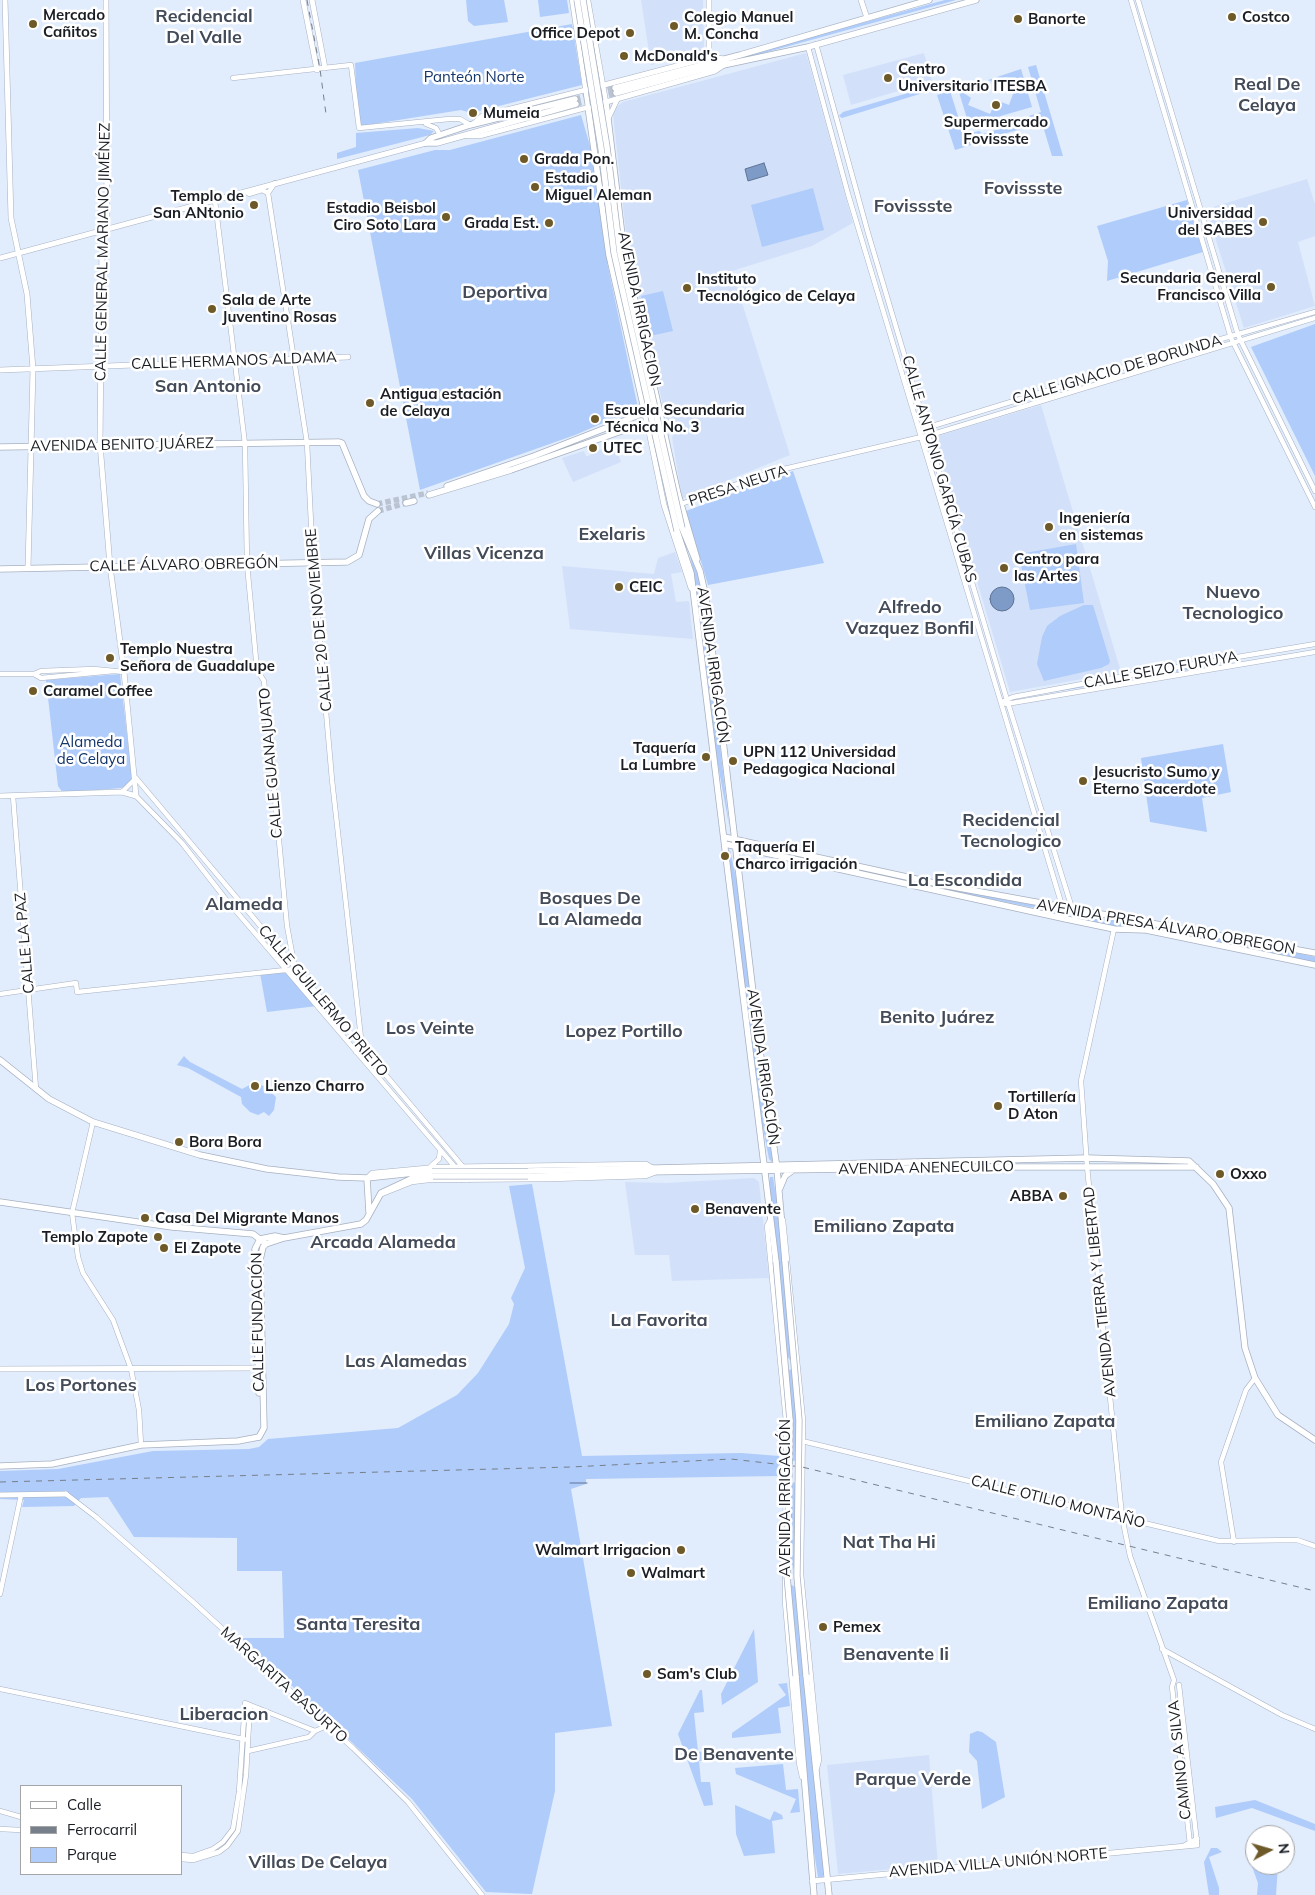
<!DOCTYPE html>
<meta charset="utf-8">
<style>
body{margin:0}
#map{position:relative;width:1315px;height:1895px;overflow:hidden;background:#e1ecfd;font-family:Mulish,sans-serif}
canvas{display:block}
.legend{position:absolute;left:20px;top:1785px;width:162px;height:90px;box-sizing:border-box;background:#fff;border:1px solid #a3a5a7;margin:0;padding:6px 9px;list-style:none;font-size:15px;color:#1a1e24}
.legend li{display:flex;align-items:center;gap:10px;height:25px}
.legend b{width:25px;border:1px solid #a3a5a7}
.north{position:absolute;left:1245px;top:1825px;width:50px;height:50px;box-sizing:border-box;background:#fff;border:1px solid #a3a5a7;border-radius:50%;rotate:84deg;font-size:14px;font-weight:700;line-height:20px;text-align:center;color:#1a1e24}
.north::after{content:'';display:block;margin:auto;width:18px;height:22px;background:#6e5a29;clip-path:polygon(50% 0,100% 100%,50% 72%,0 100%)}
</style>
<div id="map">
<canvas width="1315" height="1895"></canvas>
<ul class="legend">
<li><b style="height:6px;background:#fff"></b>Calle</li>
<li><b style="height:6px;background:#777f8a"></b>Ferrocarril</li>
<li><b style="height:14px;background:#afccfa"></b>Parque</li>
</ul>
<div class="north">N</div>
</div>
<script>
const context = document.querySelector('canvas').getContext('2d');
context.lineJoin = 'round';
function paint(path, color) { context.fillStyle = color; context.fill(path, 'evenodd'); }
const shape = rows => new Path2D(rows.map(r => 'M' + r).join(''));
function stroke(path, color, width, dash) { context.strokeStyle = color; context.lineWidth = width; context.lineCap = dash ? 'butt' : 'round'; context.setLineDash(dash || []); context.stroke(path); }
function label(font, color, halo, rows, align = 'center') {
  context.font = font + ' Mulish,sans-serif'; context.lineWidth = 5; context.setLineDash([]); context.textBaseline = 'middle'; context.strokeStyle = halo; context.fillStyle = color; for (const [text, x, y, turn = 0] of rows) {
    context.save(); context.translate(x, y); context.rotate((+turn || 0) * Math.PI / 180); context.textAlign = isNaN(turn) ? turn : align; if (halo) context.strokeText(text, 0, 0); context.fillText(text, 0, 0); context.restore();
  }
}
paint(shape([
 [641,0,703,0,704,52,651,65],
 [806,53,853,223,812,246,732,271,790,455,682,499,672,437,674,434,666,419,628,251,613,114,615,108,623,102],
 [924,53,932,81,851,105,843,75],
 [1307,179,1315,204,1315,236,1298,242,1315,306,1244,328,1206,209],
 [1041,405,1121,672,1010,692,934,437],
 [608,446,610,448,615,446,621,462,573,482,562,458,584,451,586,456,588,456],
 [675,552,682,572,671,574,676,602,689,601,693,639,570,629,562,566,654,574,658,558],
 [754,1178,759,1182,769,1278,672,1281,669,1255,635,1255,625,1182,666,1183],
 [929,1755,938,1865,838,1874,827,1765]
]), '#d2e1f9');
paint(shape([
 [466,0,504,0,508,22,474,26,468,21],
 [538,0,567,0,569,13,540,17],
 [945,0,956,0,742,59,742,56],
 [572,24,582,85,471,113,461,110,361,126,357,114,355,63],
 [1036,65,1063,156,1052,156,1042,123,971,143,968,134,979,131,983,134,1027,120,1029,116,1041,112,1028,67],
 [1021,69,1032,107,969,125,958,89,971,98,968,105,990,114,996,100,1009,105,1017,83,1005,77,1001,86,988,80],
 [925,88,928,89,926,92,842,118,839,116,843,112],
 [950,91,964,135,967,134,971,145,955,150,937,95],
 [581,115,593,156,608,267,638,408,575,435,420,490,358,170,435,150,450,150],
 [418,128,434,131,430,135,337,159,337,153,356,147,356,133],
 [813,188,824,230,762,247,751,205],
 [1187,200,1203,252,1107,281,1108,261,1097,226],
 [663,291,673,331,650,336,641,296],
 [1315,324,1315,476,1251,347],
 [793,471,824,563,708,585,686,511],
 [1076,544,1084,603,1030,610,1019,554],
 [690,555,700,580,707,630,729,825,716,754,698,599],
 [1084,605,1093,605,1110,661,1109,664,1101,668,1044,681,1037,664,1042,637,1047,626,1060,616],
 [1206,665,1206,667,1011,699,1013,698],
 [120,674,132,778,128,785,121,788,63,793,58,786,46,680],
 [1223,744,1231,792,1202,798,1207,832,1150,822,1141,758],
 [730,850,738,887,754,1023,774,1159,772,1162,769,1159,761,1118,728,854],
 [954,890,1060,910,1061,911,1060,913,1020,905,951,891],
 [1077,915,1141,924,1288,951,1315,957,1315,963,1142,927,1113,927,1078,919],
 [285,971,317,1006,267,1012,260,973],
 [184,1056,190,1062,242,1089,253,1083,264,1086,276,1097,274,1110,269,1116,264,1112,258,1115,250,1112,242,1104,241,1097,188,1068,177,1065],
 [770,1177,773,1177,781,1226,792,1360,790,1360,787,1356,769,1185],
 [532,1184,582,1456,741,1453,779,1456,778,1476,586,1479,586,1484,571,1489,612,1726,555,1733,555,1791,532,1894,486,1892,412,1799,241,1638,284,1638,282,1571,237,1571,237,1538,134,1537,108,1497,81,1498,74,1506,22,1507,24,1500,0,1499,0,1471,58,1469,153,1451,249,1449,259,1447,268,1439,398,1428,457,1395,478,1373,509,1324,514,1304,511,1298,525,1268,509,1186],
 [795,1369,798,1410,795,1461,790,1460,787,1370],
 [793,1482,796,1484,795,1568,791,1569,790,1484],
 [790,1584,795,1587,800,1631,824,1874,823,1877,818,1877,811,1833],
 [754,1629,758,1682,722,1705,721,1694],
 [787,1683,790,1706,778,1708,781,1733,732,1738,732,1733,786,1695,778,1684],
 [700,1690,702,1690,704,1712,694,1713,698,1752,706,1751,708,1760,699,1761,701,1782,710,1782,713,1805,704,1806,678,1734],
 [977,1731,982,1732,996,1742,1005,1797,982,1809,977,1761,969,1752,970,1734],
 [783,1764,786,1790,798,1789,800,1812,790,1813,796,1799,736,1774,735,1768],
 [1255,1800,1315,1824,1315,1831,1252,1808,1216,1818,1215,1807],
 [735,1805,770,1820,774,1811,782,1815,783,1819,772,1821,775,1853,744,1856,736,1834],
 [1252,1847,1255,1849,1255,1865,1278,1865,1276,1895,1257,1895,1258,1883,1246,1850],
 [1211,1848,1217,1848,1222,1852,1209,1857,1219,1888,1219,1895,1209,1895,1204,1862]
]), '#afccfa');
const water = shape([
 [764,163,768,175,748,181,745,169,764,163],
 '990 599a12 12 0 1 1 24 0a12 12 0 1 1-24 0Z'
]);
paint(water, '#7e9ac6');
stroke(water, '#607595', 1);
stroke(shape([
 [570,1483,587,1483]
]), '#607595', 1);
stroke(shape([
 [575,99,615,88],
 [576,104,616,93],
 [377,504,428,493],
 [378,511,406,503]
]), '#b9c3d2', 5.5, [5.5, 3]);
const tertiary = shape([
 [572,0,588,107],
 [588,0,606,102,597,105],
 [1131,0,1231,338,1315,507],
 [1138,0,1238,335,1315,491],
 [816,44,868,233,1007,700,1076,921],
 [808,47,848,194,1066,919],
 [233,78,351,65,359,128,449,119,460,119,470,125],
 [609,117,618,98],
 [426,124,436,128,440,135],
 [473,124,482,116,585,90],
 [466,136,480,136,589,107],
 [275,183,268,193,307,443,313,563,332,780,362,1047,356,1052],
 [246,192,249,194,262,190,268,193],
 [926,428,1131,365,1315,312],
 [681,504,771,472,930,435,1315,318],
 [0,674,34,674,41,678,114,671],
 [34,674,41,671,94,669,124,672],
 [1004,701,1013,697,1130,675,1315,644],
 [1006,704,1315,652],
 [122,792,136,778,463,1167,470,1180],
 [13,796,36,1089],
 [136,796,182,843,224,897,455,1167,462,1180],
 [1114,929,1081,1081,1087,1166,1122,1517,1130,1556,1174,1680,1172,1687,1190,1844],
 [0,994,76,983,77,992,295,969,287,926,264,681,257,670,247,564,245,444,215,201],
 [93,1122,72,1213,78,1257,83,1273,113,1320,131,1369,139,1410,141,1445],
 [431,1166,439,1159,440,1151],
 [528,1176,638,1172],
 [367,1178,372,1173,437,1167,646,1164,653,1168],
 [382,1194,412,1182,429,1180,552,1179,646,1176,654,1173],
 [770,1220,767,1226,786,1421,785,1602,799,1763,802,1777],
 [783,1220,803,1420,801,1574,819,1760,817,1768],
 [802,1441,1219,1541,1297,1540,1315,1546],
 [66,1494,96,1517,192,1601,353,1748,408,1802,482,1895],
 [1234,1542,1221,1462,1246,1390,1255,1378],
 [0,1594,21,1495],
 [1162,1649,1282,1715,1315,1729],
 [1179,1685,1197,1843],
 [0,1689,248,1740],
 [248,1751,309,1737,315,1731],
 [0,1811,21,1817],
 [0,1829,21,1830],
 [181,1855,193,1856,213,1849,223,1842,233,1829,239,1792,245,1703,315,1731,329,1725],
 [181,1859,193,1860,219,1852,227,1846,238,1831,246,1775,250,1705]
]);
const secondary = shape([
 [5,0,11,218,27,294,33,369,28,568],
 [303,0,317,70],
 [312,0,325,68],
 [709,0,709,58],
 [861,0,867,18],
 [585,90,711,57,724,59],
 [606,102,715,71,724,65],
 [0,258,426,143],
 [0,370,348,357],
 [647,422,664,505,691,588],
 [0,796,122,792,136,796,124,672,110,566,100,444,102,240,107,230,106,0],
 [0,1369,258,1368],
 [0,1495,66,1494],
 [1184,1846,1197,1839],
 [812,1881,1197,1845]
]);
const primary = shape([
 [615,88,740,55,929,0],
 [616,93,700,70,808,47,976,0],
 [606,102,624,252,678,494,697,559],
 [588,107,609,255,647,422],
 [426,143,431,138,470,125,575,99],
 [426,143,437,143,576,104],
 [0,447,339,442,342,443,364,496,369,501,377,504],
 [447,486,534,456,644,413],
 [429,495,511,470,650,421],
 [406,503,414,501],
 [682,528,700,571,706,598,760,1051,777,1169,785,1261],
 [677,531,691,573,776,1262],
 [0,569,347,562,359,555,369,519,378,511],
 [724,837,948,886,1315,953],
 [725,844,1066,919,1114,929,1146,930,1315,965],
 [0,1060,49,1099,93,1122,200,1155,267,1169,338,1177,367,1178,432,1171],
 [528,1171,1087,1158,1189,1161,1213,1184,1229,1208,1245,1348,1255,1378,1278,1415,1315,1440],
 [641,1172,985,1167,1196,1167],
 [367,1178,369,1212],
 [780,1188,785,1176,793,1170],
 [0,1202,172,1227,253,1234,266,1244],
 [259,1393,255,1249,260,1239,275,1236,284,1238],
 [259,1437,264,1428,260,1260,263,1247,266,1244,284,1238,361,1224,366,1220,381,1193,413,1178,433,1176],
 [0,1466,52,1464,141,1445,238,1441,259,1437],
 [806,1675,829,1895],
 [796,1676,814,1895]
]);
stroke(tertiary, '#a7b1c1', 5.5);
stroke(secondary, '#a7b1c1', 6);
stroke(primary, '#a7b1c1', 7);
stroke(tertiary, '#fff', 4.5);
stroke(secondary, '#fff', 5);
stroke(primary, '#fff', 5.5);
stroke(shape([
 [307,0,320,69,326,114],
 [0,1482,571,1467,731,1459,802,1467,1315,1591]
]), '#777f8a', 1, [6, 6]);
const tertiaryBridge = shape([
 [432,1171,528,1171]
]);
const primaryBridge = shape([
 [577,0,601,148,614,253,677,531],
 [583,0,607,147,620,253,682,528],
 [433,1176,528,1176],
 [785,1261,799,1420,797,1576,806,1675],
 [776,1262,790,1421,787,1576,796,1676]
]);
stroke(tertiaryBridge, '#a7b1c1', 5.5, []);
stroke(primaryBridge, '#a7b1c1', 7, []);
stroke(tertiaryBridge, '#fff', 4.5);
stroke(primaryBridge, '#fff', 5.5);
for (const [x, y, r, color] of [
 [1232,17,5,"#6e5a29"],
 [1018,19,5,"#6e5a29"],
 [33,24,5,"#6e5a29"],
 [674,26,5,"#6e5a29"],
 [630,33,5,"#6e5a29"],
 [624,56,5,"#6e5a29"],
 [888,78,5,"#6e5a29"],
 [996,105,5,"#6e5a29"],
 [473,113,5,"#6e5a29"],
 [524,159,5,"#6e5a29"],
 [535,187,5,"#6e5a29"],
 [254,205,5,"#6e5a29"],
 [446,217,5,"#6e5a29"],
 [1263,222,5,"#6e5a29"],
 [549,223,5,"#6e5a29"],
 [1271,287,5,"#6e5a29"],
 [687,288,5,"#6e5a29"],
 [212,309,5,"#6e5a29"],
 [370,403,5,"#6e5a29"],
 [595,419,5,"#6e5a29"],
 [593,448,5,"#6e5a29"],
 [1049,527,5,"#6e5a29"],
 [1004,568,5,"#6e5a29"],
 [619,587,5,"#6e5a29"],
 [110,658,5,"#6e5a29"],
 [33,691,5,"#6e5a29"],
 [706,757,5,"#6e5a29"],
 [733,761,5,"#6e5a29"],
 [1083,781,5,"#6e5a29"],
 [725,856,5,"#6e5a29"],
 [255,1086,5,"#6e5a29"],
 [998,1106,5,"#6e5a29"],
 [179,1142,5,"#6e5a29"],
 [1220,1174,5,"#6e5a29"],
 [1063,1196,5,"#6e5a29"],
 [695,1209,5,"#6e5a29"],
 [145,1218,5,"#6e5a29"],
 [158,1237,5,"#6e5a29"],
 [164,1248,5,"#6e5a29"],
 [681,1550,5,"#6e5a29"],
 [631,1573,5,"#6e5a29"],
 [823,1627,5,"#6e5a29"],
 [647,1674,5,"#6e5a29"]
]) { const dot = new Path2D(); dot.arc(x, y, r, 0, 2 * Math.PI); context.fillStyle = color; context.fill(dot); stroke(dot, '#fff', 2); }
label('bold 15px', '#1a1e24', '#fff', [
 ["Mercado",43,15],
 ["Cañitos",43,32],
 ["Colegio Manuel",684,17],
 ["M. Concha",684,34],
 ["Costco",1242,17],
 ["Banorte",1028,19],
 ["Office Depot",620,33,"right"],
 ["McDonald's",634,56],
 ["Centro",898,69],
 ["Universitario ITESBA",898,86],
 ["Mumeia",483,113],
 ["Supermercado",996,122,"center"],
 ["Fovissste",996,139,"center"],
 ["Grada Pon.",534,159],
 ["Estadio",545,178],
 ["Miguel Aleman",545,195],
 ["Templo de",244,196,"right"],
 ["San ANtonio",244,213,"right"],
 ["Estadio Beisbol",436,208,"right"],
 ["Ciro Soto Lara",436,225,"right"],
 ["Universidad",1253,213,"right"],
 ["del SABES",1253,230,"right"],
 ["Grada Est.",539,223,"right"],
 ["Secundaria General",1261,278,"right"],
 ["Francisco Villa",1261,295,"right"],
 ["Instituto",697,279],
 ["Tecnológico de Celaya",697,296],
 ["Sala de Arte",222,300],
 ["Juventino Rosas",222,317],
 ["Antigua estación",380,394],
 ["de Celaya",380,411],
 ["Escuela Secundaria",605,410],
 ["Técnica No. 3",605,427],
 ["UTEC",603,448],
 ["Ingeniería",1059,518],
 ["en sistemas",1059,535],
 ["Centro para",1014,559],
 ["las Artes",1014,576],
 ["CEIC",629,587],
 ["Templo Nuestra",120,649],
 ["Señora de Guadalupe",120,666],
 ["Caramel Coffee",43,691],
 ["Taquería",696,748,"right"],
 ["La Lumbre",696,765,"right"],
 ["UPN 112 Universidad",743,752],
 ["Pedagogica Nacional",743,769],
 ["Jesucristo Sumo y",1093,772],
 ["Eterno Sacerdote",1093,789],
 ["Taquería El",735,847],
 ["Charco irrigación",735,864],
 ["Lienzo Charro",265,1086],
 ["Tortillería",1008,1097],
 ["D Aton",1008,1114],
 ["Bora Bora",189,1142],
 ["Oxxo",1230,1174],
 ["ABBA",1053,1196,"right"],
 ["Benavente",705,1209],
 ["Casa Del Migrante Manos",155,1218],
 ["Templo Zapote",148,1237,"right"],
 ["El Zapote",174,1248],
 ["Walmart Irrigacion",671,1550,"right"],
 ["Walmart",641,1573],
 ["Pemex",833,1627],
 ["Sam's Club",657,1674]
], 'left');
label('15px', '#12356b', '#fff', [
 ["Panteón Norte",474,77],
 ["Alameda",91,742],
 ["de Celaya",91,759]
]);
label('15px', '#1a1e24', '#fff', [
 ["CALLE GENERAL MARIANO JIMÉNEZ",103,252,-89],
 ["AVENIDA IRRIGACION",639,309,78],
 ["CALLE HERMANOS ALDAMA",234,361,-2],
 ["CALLE IGNACIO DE BORUNDA",1117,370,-16],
 ["AVENIDA BENITO JUÁREZ",122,445,-1],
 ["CALLE ANTONIO GARCÍA CUBAS",939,469,74],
 ["PRESA NEUTA",738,486,-18],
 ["CALLE ÁLVARO OBREGÓN",184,565,-1],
 ["CALLE 20 DE NOVIEMBRE",319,620,-95],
 ["AVENIDA IRRIGACIÓN",713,665,82],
 ["CALLE SEIZO FURUYA",1161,670,-10],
 ["CALLE GUANAJUATO",271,763,-95],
 ["AVENIDA PRESA ÁLVARO OBREGON",1166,927,10],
 ["CALLE LA PAZ",25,943,-95],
 ["CALLE GUILLERMO PRIETO",323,1001,50],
 ["AVENIDA IRRIGACIÓN",763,1067,82],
 ["AVENIDA ANENECUILCO",926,1168,-1],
 ["AVENIDA TIERRA Y LIBERTAD",1100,1292,-96],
 ["CALLE FUNDACIÓN",258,1322,-91],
 ["AVENIDA IRRIGACIÓN",785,1498,-90],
 ["CALLE OTILIO MONTAÑO",1058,1502,14],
 ["MARGARITA BASURTO",284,1685,42],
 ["CAMINO A SILVA",1180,1760,-96],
 ["AVENIDA VILLA UNIÓN NORTE",998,1863,-5]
]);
label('bold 18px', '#434b59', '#fff', [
 ["Recidencial",204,17],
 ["Del Valle",204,38],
 ["Real De",1267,85],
 ["Celaya",1267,106],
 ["Fovissste",1023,189],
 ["Fovissste",913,207],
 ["Deportiva",505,293],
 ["San Antonio",208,387],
 ["Exelaris",612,535],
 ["Villas Vicenza",484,554],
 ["Nuevo",1233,593],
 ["Tecnologico",1233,614],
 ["Alfredo",910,608],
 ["Vazquez Bonfil",910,629],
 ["Recidencial",1011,821],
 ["Tecnologico",1011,842],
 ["La Escondida",965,881],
 ["Bosques De",590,899],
 ["La Alameda",590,920],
 ["Alameda",244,905],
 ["Benito Juárez",937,1018],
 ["Los Veinte",430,1029],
 ["Lopez Portillo",624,1032],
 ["Emiliano Zapata",884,1227],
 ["Arcada Alameda",383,1243],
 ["La Favorita",659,1321],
 ["Las Alamedas",406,1362],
 ["Los Portones",81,1386],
 ["Emiliano Zapata",1045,1422],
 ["Nat Tha Hi",889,1543],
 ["Emiliano Zapata",1158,1604],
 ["Santa Teresita",358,1625],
 ["Benavente Ii",896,1655],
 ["Liberacion",224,1715],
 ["De Benavente",734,1755],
 ["Parque Verde",913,1780],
 ["Villas De Celaya",318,1863]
]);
</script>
